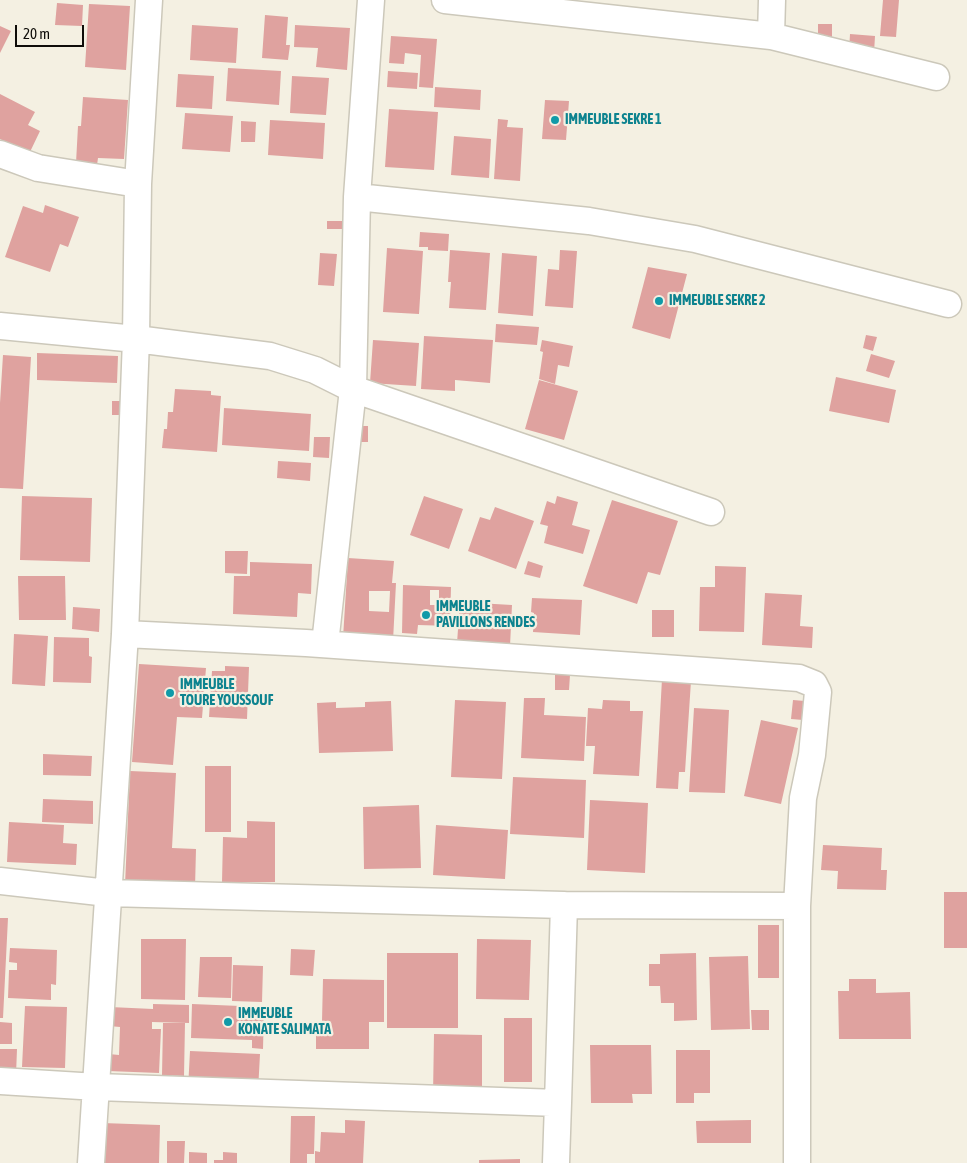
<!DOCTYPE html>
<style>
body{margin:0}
#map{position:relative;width:967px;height:1163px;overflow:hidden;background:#f4f0e2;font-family:"Asap Condensed",sans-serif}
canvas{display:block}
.scale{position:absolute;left:15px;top:25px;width:69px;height:22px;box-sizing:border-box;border:2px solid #0f0d09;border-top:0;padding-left:6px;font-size:15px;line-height:18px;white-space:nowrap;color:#0f0d09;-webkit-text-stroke:4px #f4f0e2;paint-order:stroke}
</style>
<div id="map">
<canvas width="967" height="1163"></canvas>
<div class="scale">20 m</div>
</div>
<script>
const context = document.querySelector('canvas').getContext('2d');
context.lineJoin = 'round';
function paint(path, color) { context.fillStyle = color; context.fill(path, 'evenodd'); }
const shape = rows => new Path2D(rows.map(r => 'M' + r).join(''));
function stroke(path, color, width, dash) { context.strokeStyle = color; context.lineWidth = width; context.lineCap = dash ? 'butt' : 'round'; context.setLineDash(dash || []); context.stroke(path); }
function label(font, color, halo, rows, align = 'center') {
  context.font = font + ' "Asap Condensed",sans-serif'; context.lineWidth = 4.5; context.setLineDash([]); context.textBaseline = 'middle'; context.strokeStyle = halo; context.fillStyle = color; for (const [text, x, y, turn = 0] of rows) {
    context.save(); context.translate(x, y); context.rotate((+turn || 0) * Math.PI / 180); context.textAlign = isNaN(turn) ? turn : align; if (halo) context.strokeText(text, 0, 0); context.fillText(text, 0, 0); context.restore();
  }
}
paint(shape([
 [883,0,899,0,896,37,880,36],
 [57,3,83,5,82,26,55,25],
 [89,4,130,6,126,70,85,67],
 [265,15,288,17,286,45,290,45,288,60,262,58],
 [818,24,832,24,832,43,818,43],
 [192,25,238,28,236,63,190,60],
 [295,25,350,28,347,70,316,67,318,48,294,47],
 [0,26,11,31,0,53],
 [850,34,875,36,874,53,849,51],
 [391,36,437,39,433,88,419,87,421,55,405,53,404,64,389,63],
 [228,68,281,71,279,105,226,101],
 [388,71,418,73,417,89,387,87],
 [178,74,214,76,212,109,176,107],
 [292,76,329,78,326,115,290,113],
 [435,87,481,90,480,110,434,107],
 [0,94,35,112,28,125,40,131,29,154,0,139],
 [83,97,128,100,124,159,98,158,97,165,76,163,78,126,81,126],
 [545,100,569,101,566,140,542,139],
 [389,109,438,112,434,170,385,167],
 [185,113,233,116,230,152,182,149],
 [498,119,508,120,507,127,523,128,520,181,494,179],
 [270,120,325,123,323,159,268,155],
 [241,121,256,122,255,142,241,142],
 [454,136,491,139,489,178,451,175],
 [45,205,79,217,68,247,60,244,50,272,5,257,23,206,43,213],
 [327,221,342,221,342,229,327,229],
 [420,232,449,234,448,251,428,250,428,247,419,247],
 [387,248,423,251,419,314,383,312],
 [450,250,490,253,486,310,449,308,451,282,448,282],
 [560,250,577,251,573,308,545,306,548,269,559,270],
 [320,253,337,254,334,286,318,285],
 [502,253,537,256,533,316,498,313],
 [648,267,687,274,670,339,632,328],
 [496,324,539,327,537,345,495,342],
 [866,335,877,337,873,351,863,348],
 [424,336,493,340,490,383,455,380,455,391,421,389],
 [373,340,419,343,416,386,370,383],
 [542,340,573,346,569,367,558,365,555,384,539,379,543,352,540,351],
 [37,353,118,356,117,383,37,380],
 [871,354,895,361,889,378,866,371],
 [3,355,31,357,23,489,0,488,0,403],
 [836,377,896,390,889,423,829,411],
 [539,380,578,391,564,440,525,429],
 [175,389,211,391,211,395,221,396,217,452,162,448,164,429,167,429,168,412,173,412],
 [112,401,125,401,126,415,112,415],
 [224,408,311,414,309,451,222,445],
 [356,426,368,426,368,442,356,442],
 [314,437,330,437,329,458,313,457],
 [278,461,311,463,310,481,277,478],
 [22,496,92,498,90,562,20,560],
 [424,496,463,509,449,549,410,535],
 [557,496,578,502,572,525,590,530,583,554,544,543,548,526,540,524,547,501,555,504],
 [612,500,678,521,660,575,648,572,637,604,583,586],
 [495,507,534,521,516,569,468,551,480,517,490,520],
 [225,551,248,551,247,574,225,573],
 [348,558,394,561,392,583,396,583,393,641,343,638],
 [369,591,390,591,389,612,369,611],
 [528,561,543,566,540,578,524,574],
 [250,562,312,564,311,594,298,593,297,617,233,614,234,576,250,576],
 [715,566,746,567,744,632,699,631,700,587,715,587],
 [18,576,65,576,66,620,19,620],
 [403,585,451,587,450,626,418,625,417,634,402,633],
 [430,590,439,590,439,605,430,605],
 [765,593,802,595,800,626,813,627,812,648,762,645],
 [532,598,582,600,580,635,533,632,534,613,531,612],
 [460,602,512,605,510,646,457,643],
 [73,607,100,609,99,632,72,629],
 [652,610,674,610,674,637,652,637],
 [14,634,48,636,45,686,12,684],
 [54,637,89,638,89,656,92,657,91,683,53,682],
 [139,664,206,668,202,718,177,717,173,765,132,762],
 [225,666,249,667,247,719,209,717,212,671,225,671],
 [555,675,570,675,569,690,555,690],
 [662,679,691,681,685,772,679,772,678,789,656,788],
 [524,698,545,698,544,715,586,717,584,761,521,758],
 [455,700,506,702,502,779,451,777],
 [603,700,630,701,630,711,643,711,639,776,593,774,595,746,586,746,588,708,602,709],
 [793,700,805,701,803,720,791,719],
 [391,701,393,751,319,753,317,703,336,702,336,708,365,707,365,702],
 [694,708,729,710,725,793,689,792],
 [761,720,798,728,781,804,744,796],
 [43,754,92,756,91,776,43,775],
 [205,766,231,766,231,832,205,832],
 [130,771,176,773,172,848,196,849,195,888,125,885],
 [513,777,586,780,584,838,510,834],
 [43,799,93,801,93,824,42,822],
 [590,800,648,803,645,873,587,870],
 [419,805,421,868,364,869,363,807],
 [247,821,275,822,275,882,222,882,223,837,247,838],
 [9,822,64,825,63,843,77,844,76,865,7,862],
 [436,825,508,830,505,879,433,875],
 [823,845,882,848,881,870,887,870,886,890,837,889,838,871,821,870],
 [944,892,967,892,967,948,944,948],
 [0,918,8,918,3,1018,0,1018],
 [758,925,779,925,779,978,758,978],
 [141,939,186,939,185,1000,141,999],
 [477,939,531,940,529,1000,476,999],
 [10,948,57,950,56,985,51,984,51,1000,8,998,9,970,17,970,17,963,9,962],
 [291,949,315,950,313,976,290,975],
 [387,953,458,953,458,1028,387,1028],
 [696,953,697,1020,674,1021,674,1003,661,1003,660,986,649,986,649,964,660,964,660,954],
 [748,956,750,1029,711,1030,709,957],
 [200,957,232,957,231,998,198,997],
 [233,965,263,966,262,1002,232,1001],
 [323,979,384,980,384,1022,369,1022,369,1049,316,1049,316,1022,332,1022,322,1021],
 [849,979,876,979,876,993,910,992,911,1039,839,1039,838,991,849,991],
 [153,1004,189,1005,189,1023,152,1022,152,1029,161,1029,159,1073,108,1071,109,1054,119,1055,120,1027,109,1026,110,1007,153,1009],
 [192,1004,264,1007,263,1049,252,1048,252,1040,191,1038],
 [25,1006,67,1007,65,1068,22,1067],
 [751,1010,769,1010,769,1030,752,1030],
 [504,1018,532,1018,532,1082,504,1082],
 [0,1022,12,1023,12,1044,0,1044],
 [163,1023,185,1023,184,1076,162,1075],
 [434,1034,482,1035,482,1095,433,1095],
 [590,1045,651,1045,652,1094,632,1094,633,1103,591,1103],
 [0,1049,17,1049,16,1075,0,1075],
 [676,1050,710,1050,710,1093,694,1093,694,1103,676,1103],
 [190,1051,260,1054,258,1091,188,1089],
 [291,1116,315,1116,314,1154,307,1154,307,1163,290,1163],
 [345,1120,365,1121,363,1163,315,1163,315,1151,320,1152,321,1132,345,1133],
 [751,1120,751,1143,697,1143,696,1121],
 [102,1123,160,1125,159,1163,101,1163],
 [167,1141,185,1141,184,1163,167,1163],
 [189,1152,207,1153,207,1163,189,1163],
 [223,1152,237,1153,237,1163,214,1163,214,1160,223,1160],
 [520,1159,520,1163,479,1163,479,1160]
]), '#dfa29f');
const minor = shape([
 [445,0,771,36,936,77],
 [771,36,772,0],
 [0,154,38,168,138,184],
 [357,197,589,221,695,239,948,304],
 [0,326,136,339,270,356,315,370,353,389,711,512],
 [125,634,306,643,734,673,799,678,814,684,818,692,812,755,803,798,797,906,797,1163],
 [325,644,353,389,357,197,371,0],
 [0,881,108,893,564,905,797,906],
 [0,1081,97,1087,558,1103,556,1163],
 [558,1103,564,905],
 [91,1163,125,634,136,339,138,184,149,0]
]);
stroke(minor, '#ccc8ba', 29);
stroke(minor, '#fff', 26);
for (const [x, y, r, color] of [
 [555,120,5,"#0f9aa8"],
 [659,301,5,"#0f9aa8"],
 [426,615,5,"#0f9aa8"],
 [170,693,5,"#0f9aa8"],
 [228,1022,5,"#0f9aa8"]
]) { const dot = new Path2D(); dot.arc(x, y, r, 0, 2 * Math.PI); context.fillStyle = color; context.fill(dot); stroke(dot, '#f4f0e2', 2); }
label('bold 14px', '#0d838f', '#f4f0e2', [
 ["IMMEUBLE SEKRE 1",565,120],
 ["IMMEUBLE SEKRE 2",669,301],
 ["IMMEUBLE",436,607],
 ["PAVILLONS RENDES",436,623],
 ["IMMEUBLE",180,685],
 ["TOURE YOUSSOUF",180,701],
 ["IMMEUBLE",238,1014],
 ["KONATE SALIMATA",238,1030]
], 'left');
</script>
